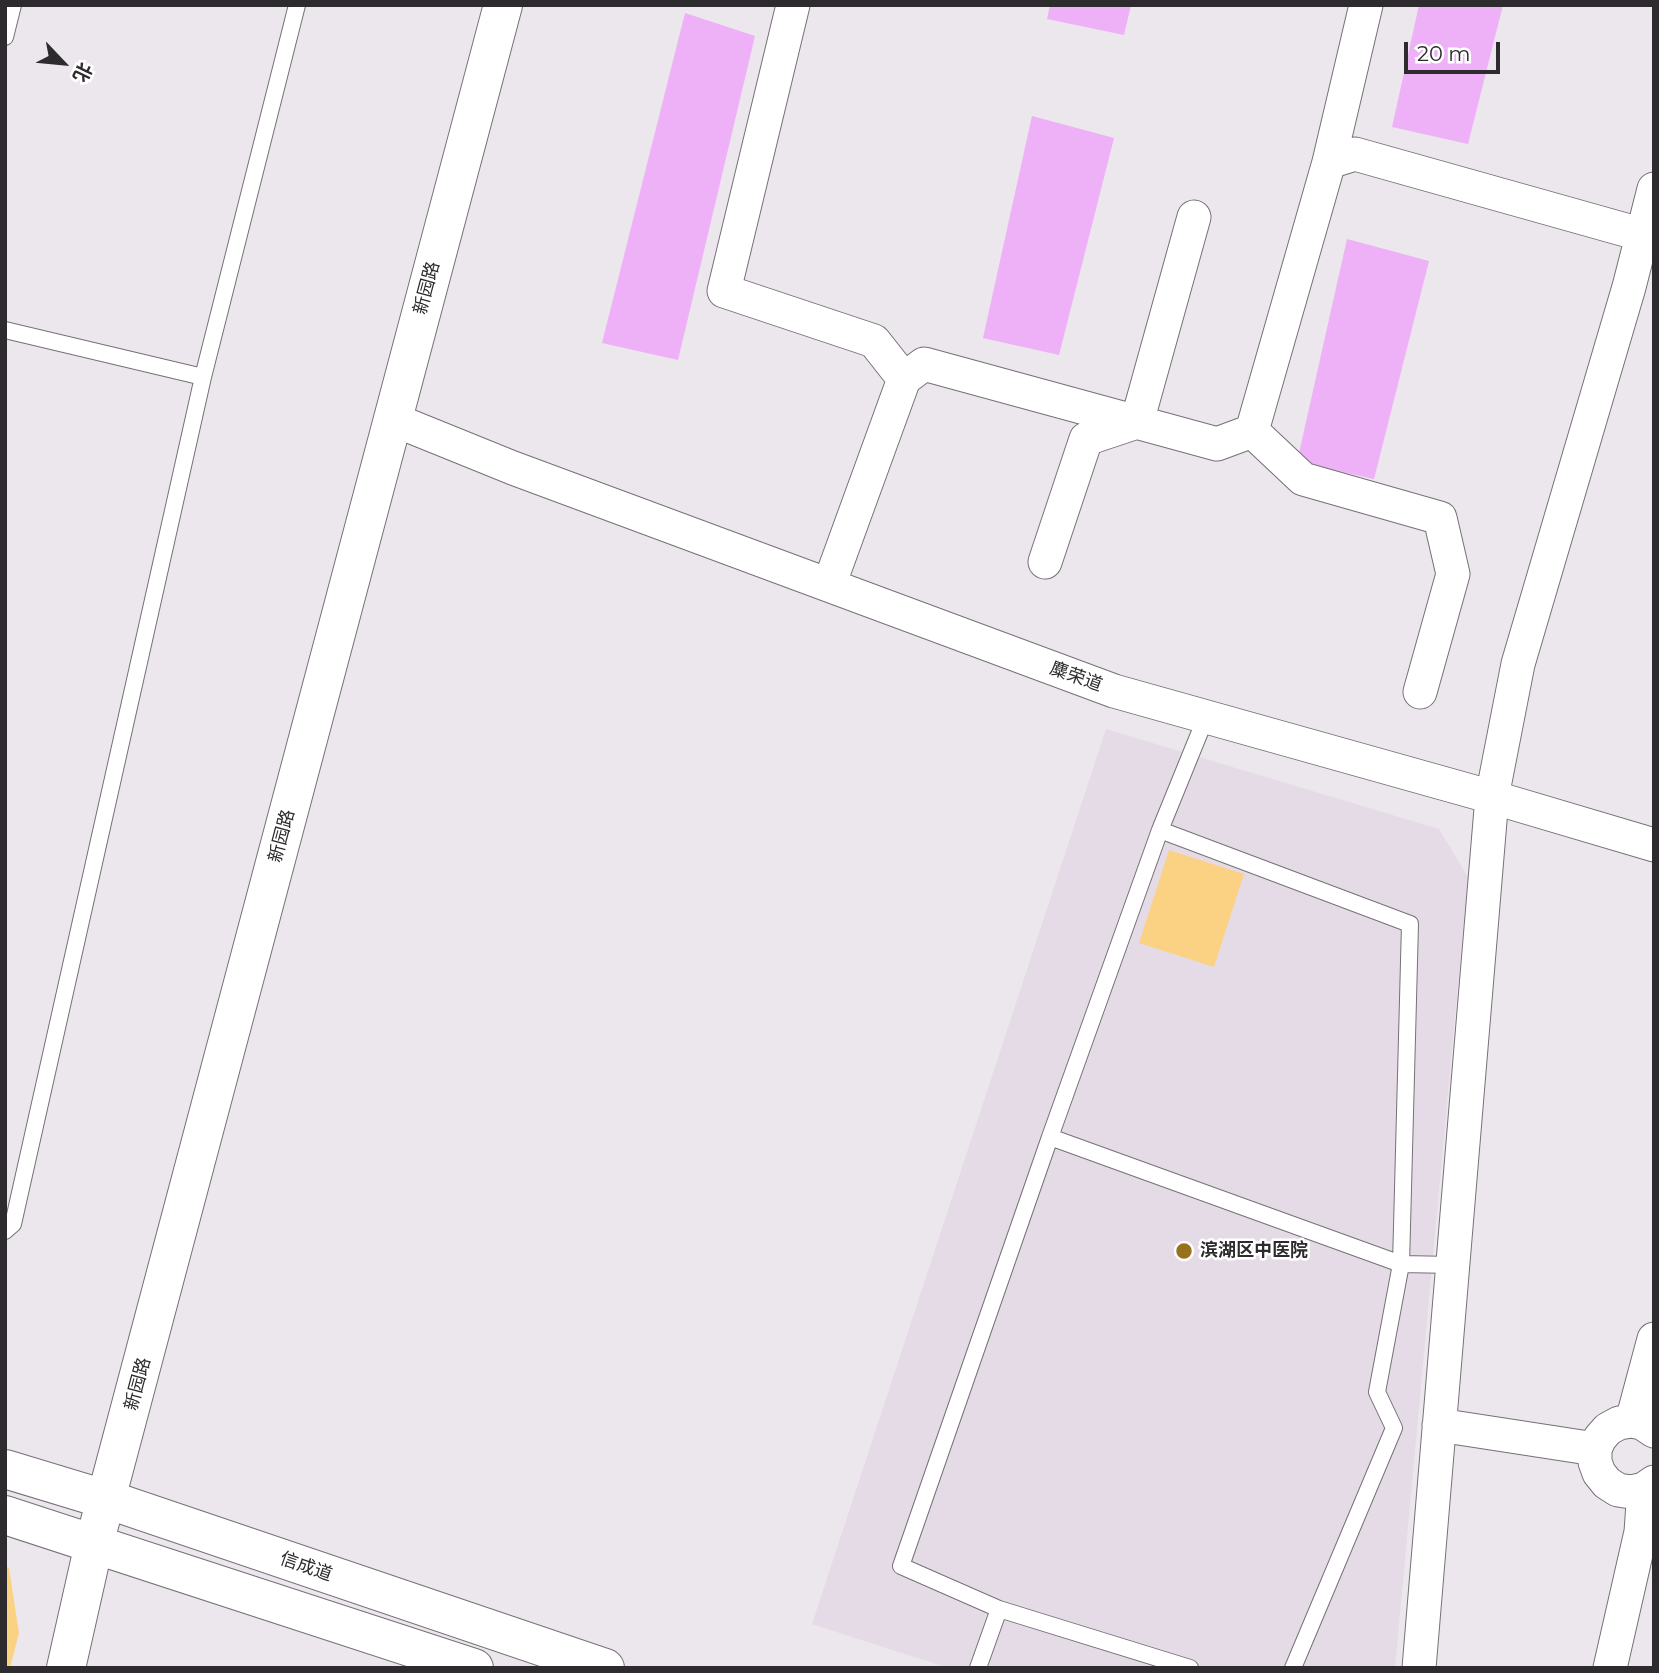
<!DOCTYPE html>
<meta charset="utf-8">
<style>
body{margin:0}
#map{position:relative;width:1659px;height:1673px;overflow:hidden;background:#ece7ec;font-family:Montserrat,"Noto Sans SC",sans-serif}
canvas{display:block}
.frame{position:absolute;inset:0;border:7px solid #2d2b2d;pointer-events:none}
.north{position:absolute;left:28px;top:28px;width:70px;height:70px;-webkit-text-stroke:5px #fff;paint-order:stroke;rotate:116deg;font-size:19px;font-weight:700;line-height:28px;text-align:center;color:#2d2b2d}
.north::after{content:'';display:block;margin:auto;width:24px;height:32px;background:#2d2b2d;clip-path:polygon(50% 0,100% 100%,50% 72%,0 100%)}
.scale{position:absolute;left:1404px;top:42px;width:96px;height:32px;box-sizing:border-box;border:4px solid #2d2b2d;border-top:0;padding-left:9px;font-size:21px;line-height:24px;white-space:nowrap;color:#2d2b2d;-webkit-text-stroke:5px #fff;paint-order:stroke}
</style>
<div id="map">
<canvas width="1659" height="1673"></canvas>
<div class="frame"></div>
<div class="north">北</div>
<div class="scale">20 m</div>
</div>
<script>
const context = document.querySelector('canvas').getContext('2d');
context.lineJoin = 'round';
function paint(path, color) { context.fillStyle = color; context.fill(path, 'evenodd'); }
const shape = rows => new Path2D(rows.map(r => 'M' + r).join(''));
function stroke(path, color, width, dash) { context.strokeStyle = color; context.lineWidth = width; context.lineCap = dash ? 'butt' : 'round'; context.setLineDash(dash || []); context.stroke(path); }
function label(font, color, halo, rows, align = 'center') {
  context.font = font + ' Montserrat,"Noto Sans SC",sans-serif'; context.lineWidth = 5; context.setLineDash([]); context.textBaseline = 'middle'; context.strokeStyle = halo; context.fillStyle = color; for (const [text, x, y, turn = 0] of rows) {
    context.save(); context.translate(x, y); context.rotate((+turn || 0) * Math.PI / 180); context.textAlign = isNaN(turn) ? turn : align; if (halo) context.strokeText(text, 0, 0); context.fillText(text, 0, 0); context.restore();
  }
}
paint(shape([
 [1106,729,1439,829,1468,877,1395,1668,948,1668,812,1624]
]), '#e5dbe7');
paint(shape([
 [1169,850,1244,874,1214,967,1139,943],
 [5,1566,9,1568,19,1633,10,1668,5,1668]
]), '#fbd284');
paint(shape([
 [1050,5,1131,5,1124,35,1047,19],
 [1419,5,1503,5,1468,144,1392,127],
 [685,13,755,36,678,360,602,343],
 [1032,116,1114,138,1059,355,983,338],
 [1347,239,1429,261,1374,479,1297,462]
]), '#eeb0f7');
const lane = shape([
 [5,37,13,5],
 [5,330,203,377],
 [1160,830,1206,717],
 [5,1231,13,1224,203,377,297,5],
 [999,1609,901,1566,1050,1137],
 [978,1668,999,1609,1190,1668],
 [1293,1668,1394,1428,1377,1392,1401,1264,1410,924,1160,830,1050,1137,1401,1264,1453,1265]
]);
const street = shape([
 [793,5,724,291,874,341,904,379],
 [1329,162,1366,5],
 [392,419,513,468,1114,691,1492,797,1654,845],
 [1252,431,1303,479,1440,518,1453,574,1420,692],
 [1045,562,1086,439,1137,422,1194,217],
 [829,585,904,379,924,364,1217,444,1252,431,1329,162,1355,154,1654,238],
 [1632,1421,1654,1339],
 [1439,1425,1595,1449],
 [1654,1431,1642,1423,1632,1421,1619,1423,1608,1429,1600,1438,1595,1449,1595,1462,1599,1473,1607,1483,1618,1490,1631,1492,1644,1489,1654,1482],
 [1419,1668,1492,797,1518,664,1629,287,1654,189],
 [1610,1668,1641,1532,1644,1489]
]);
const secondary = shape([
 [5,1469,124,1505,605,1668],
 [5,1515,474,1668],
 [66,1668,94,1544,503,5]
]);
stroke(lane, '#757176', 18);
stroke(street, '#757176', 35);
stroke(secondary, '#757176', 40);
stroke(lane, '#fff', 16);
stroke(street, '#fff', 33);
stroke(secondary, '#fff', 38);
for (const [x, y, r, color] of [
 [1184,1251,9,"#97711b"]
]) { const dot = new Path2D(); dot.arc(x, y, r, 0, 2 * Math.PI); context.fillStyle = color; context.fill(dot); stroke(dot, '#fff', 2.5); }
label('18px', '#2d2b2d', '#fff', [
 ["新园路",427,288,-75],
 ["麋荣道",1076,677,20],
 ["新园路",282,836,-75],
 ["新园路",138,1384,-75],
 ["信成道",306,1567,19]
]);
label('bold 18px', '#2d2b2d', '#fff', [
 ["滨湖区中医院",1200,1251]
], 'left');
</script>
